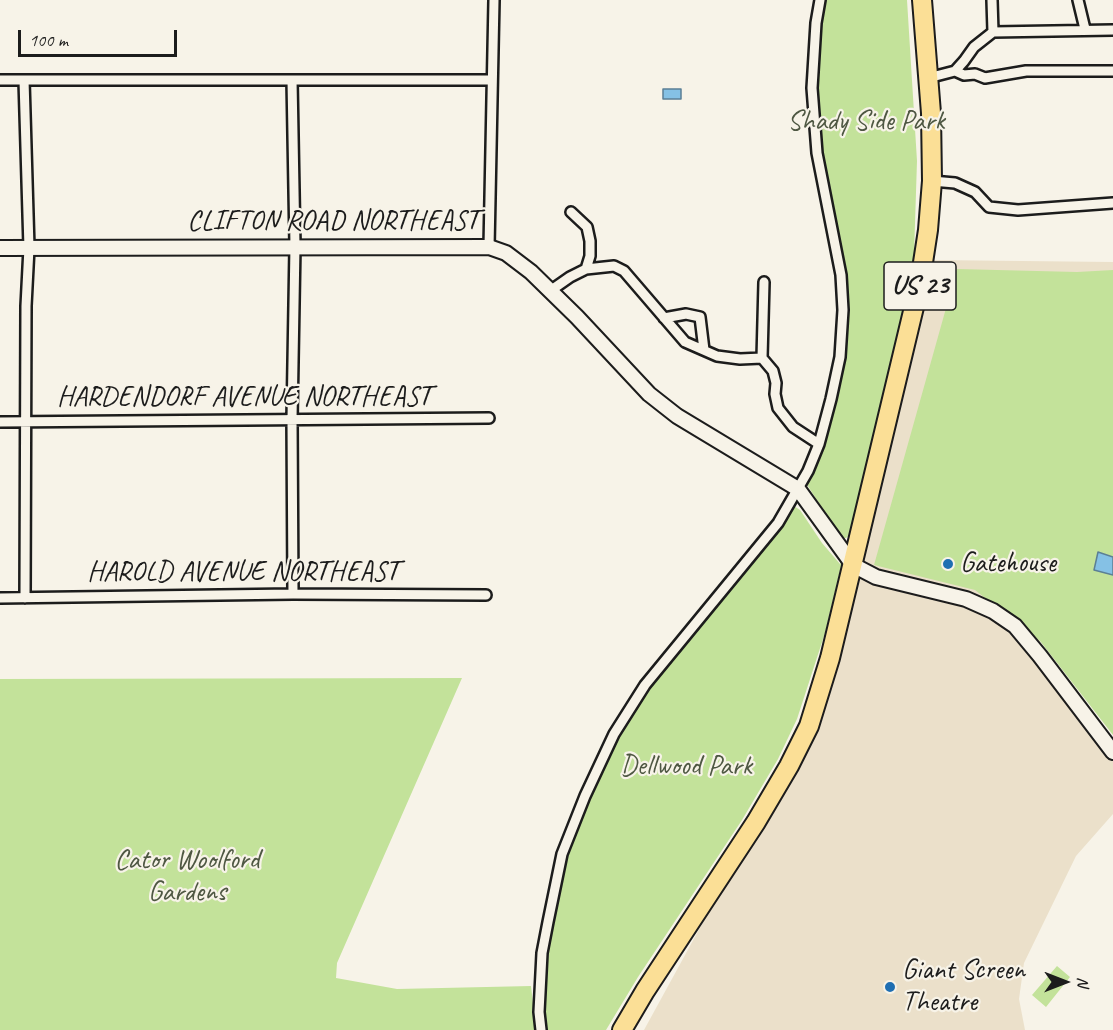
<!DOCTYPE html>
<style>
body{margin:0}
#map{position:relative;width:1113px;height:1030px;overflow:hidden;background:#f7f3e8;font-family:Caveat,sans-serif}
canvas{display:block}
.north{position:absolute;left:1035px;top:952px;width:60px;height:60px;-webkit-text-stroke:4px #f7f3e8;paint-order:stroke;rotate:90deg;font-size:16px;font-weight:700;line-height:24px;text-align:center;color:#1c1c1c}
.north::after{content:'';display:block;margin:auto;width:21px;height:27px;background:#1c1c1c;clip-path:polygon(50% 0,100% 100%,50% 72%,0 100%)}
.scale{position:absolute;left:18px;top:30px;width:159px;height:27px;box-sizing:border-box;border:3px solid #1c1c1c;border-top:0;padding-left:8px;font-size:18px;line-height:21px;white-space:nowrap;color:#1c1c1c;-webkit-text-stroke:4px #f7f3e8;paint-order:stroke}
</style>
<div id="map">
<canvas width="1113" height="1030"></canvas>
<div class="north">N</div>
<div class="scale">100 m</div>
</div>
<script>
const context = document.querySelector('canvas').getContext('2d');
context.lineJoin = 'round';
function paint(path, color) { context.fillStyle = color; context.fill(path, 'evenodd'); }
const shape = rows => new Path2D(rows.map(r => 'M' + r).join(''));
function stroke(path, color, width, dash) { context.strokeStyle = color; context.lineWidth = width; context.lineCap = dash ? 'butt' : 'round'; context.setLineDash(dash || []); context.stroke(path); }
function label(font, color, halo, rows, align = 'center') {
  context.font = font + ' Caveat,sans-serif'; context.lineWidth = 4.5; context.setLineDash([]); context.textBaseline = 'middle'; context.strokeStyle = halo; context.fillStyle = color; for (const [text, x, y, turn = 0] of rows) {
    context.save(); context.translate(x, y); context.rotate((+turn || 0) * Math.PI / 180); context.textAlign = isNaN(turn) ? turn : align; if (halo) context.strokeText(text, 0, 0); context.fillText(text, 0, 0); context.restore();
  }
}
paint(shape([
 [931,260,1113,262,1113,592,1032,617,1043,651,1113,741,1113,814,1076,856,1024,963,1019,999,1025,1030,644,1030,778,785,812,718]
]), '#ebe0ca');
paint(shape([
 [823,0,907,0,917,161,914,255,908,295,850,535,846,538,841,538,806,483,818,459,836,402,844,354,847,316,846,267,821,153,817,123,820,19],
 [957,269,1077,272,1113,270,1113,735,1040,641,975,590,874,565],
 [794,506,800,510,822,543,840,564,842,562,825,633,797,719,778,759,742,820,638,977,606,1030,547,1030,544,1003,550,937,558,877,591,790,624,723,678,650],
 [462,678,337,963,336,978,397,989,531,986,536,1030,0,1030,0,679],
 [1057,966,1070,977,1046,1007,1032,995]
]), '#c3e29a');
const water = shape([
 [663,89,681,89,681,99,663,99,663,89],
 [1098,552,1113,557,1113,575,1094,570,1098,552]
]);
paint(water, '#85c1e5');
stroke(water, '#5b7f95', 1.5);
const street = shape([
 [992,0,993,32],
 [1078,0,1085,29],
 [955,71,964,75,975,74,985,78,1026,71,1113,71],
 [928,78,955,71,964,61,974,47,993,32,1113,30],
 [0,80,492,80],
 [24,80,29,248,26,306,25,598],
 [292,80,295,246,292,419,293,594],
 [932,181,955,183,975,192,989,207,1018,210,1113,203],
 [571,212,587,227,590,241,590,256,586,269],
 [489,247,494,0],
 [550,291,570,277,586,269,614,266,624,271,685,342,717,356,740,359,762,358,773,371,776,383,775,394,778,408,793,427,819,444],
 [664,318,686,314,700,317,704,350],
 [762,358,764,282],
 [0,422,489,418],
 [0,598,293,594,486,595],
 [541,1030,539,1012,542,953,548,922,562,854,585,796,614,734,645,685,778,523,808,471,819,444,831,399,840,357,843,310,841,275,817,153,812,88,816,23,820,0]
]);
const secondary = shape([
 [0,248,489,247,506,253,531,272,577,317,649,394,677,416,798,489,853,565,876,577,966,599,993,611,1015,626,1040,656,1113,752]
]);
const highway = shape([
 [622,1030,645,991,756,822,789,766,809,726,830,658,920,282,928,230,932,181,931,113,922,0]
]);
stroke(street, '#1c1c1c', 14);
stroke(secondary, '#1c1c1c', 18);
stroke(highway, '#1c1c1c', 22);
stroke(street, '#f7f3e8', 9);
stroke(secondary, '#f7f3e8', 14);
stroke(highway, '#fbdf96', 18);
for (const [x, y, r, color] of [
 [948,564,6,"#1f6fb2"],
 [890,987,6,"#1f6fb2"]
]) { const dot = new Path2D(); dot.arc(x, y, r, 0, 2 * Math.PI); context.fillStyle = color; context.fill(dot); stroke(dot, '#f7f3e8', 2); }
for (const [x, y, w] of [
 [920,286,72]
]) { const box = new Path2D(); box.roundRect(x - w / 2, y - 24, w, 48, 4.5); context.fillStyle = '#f7f3e8'; context.fill(box); stroke(box, '#1c1c1c', 1.5); }
label('bold 27px', '#1c1c1c', null, [
 ["US 23",920,286]
]);
label('28px', '#4e5742', '#f7f3e8', [
 ["Shady Side Park",866,122],
 ["Dellwood Park",686,767],
 ["Cator Woolford",187,861],
 ["Gardens",187,893]
]);
label('28px', '#1c1c1c', '#f7f3e8', [
 ["CLIFTON ROAD NORTHEAST",333,222],
 ["HARDENDORF AVENUE NORTHEAST",244,398],
 ["HAROLD AVENUE NORTHEAST",243,573]
]);
label('28px', '#1c1c1c', '#f7f3e8', [
 ["Gatehouse",960,564],
 ["Giant Screen",902,971],
 ["Theatre",902,1003]
], 'left');
</script>
